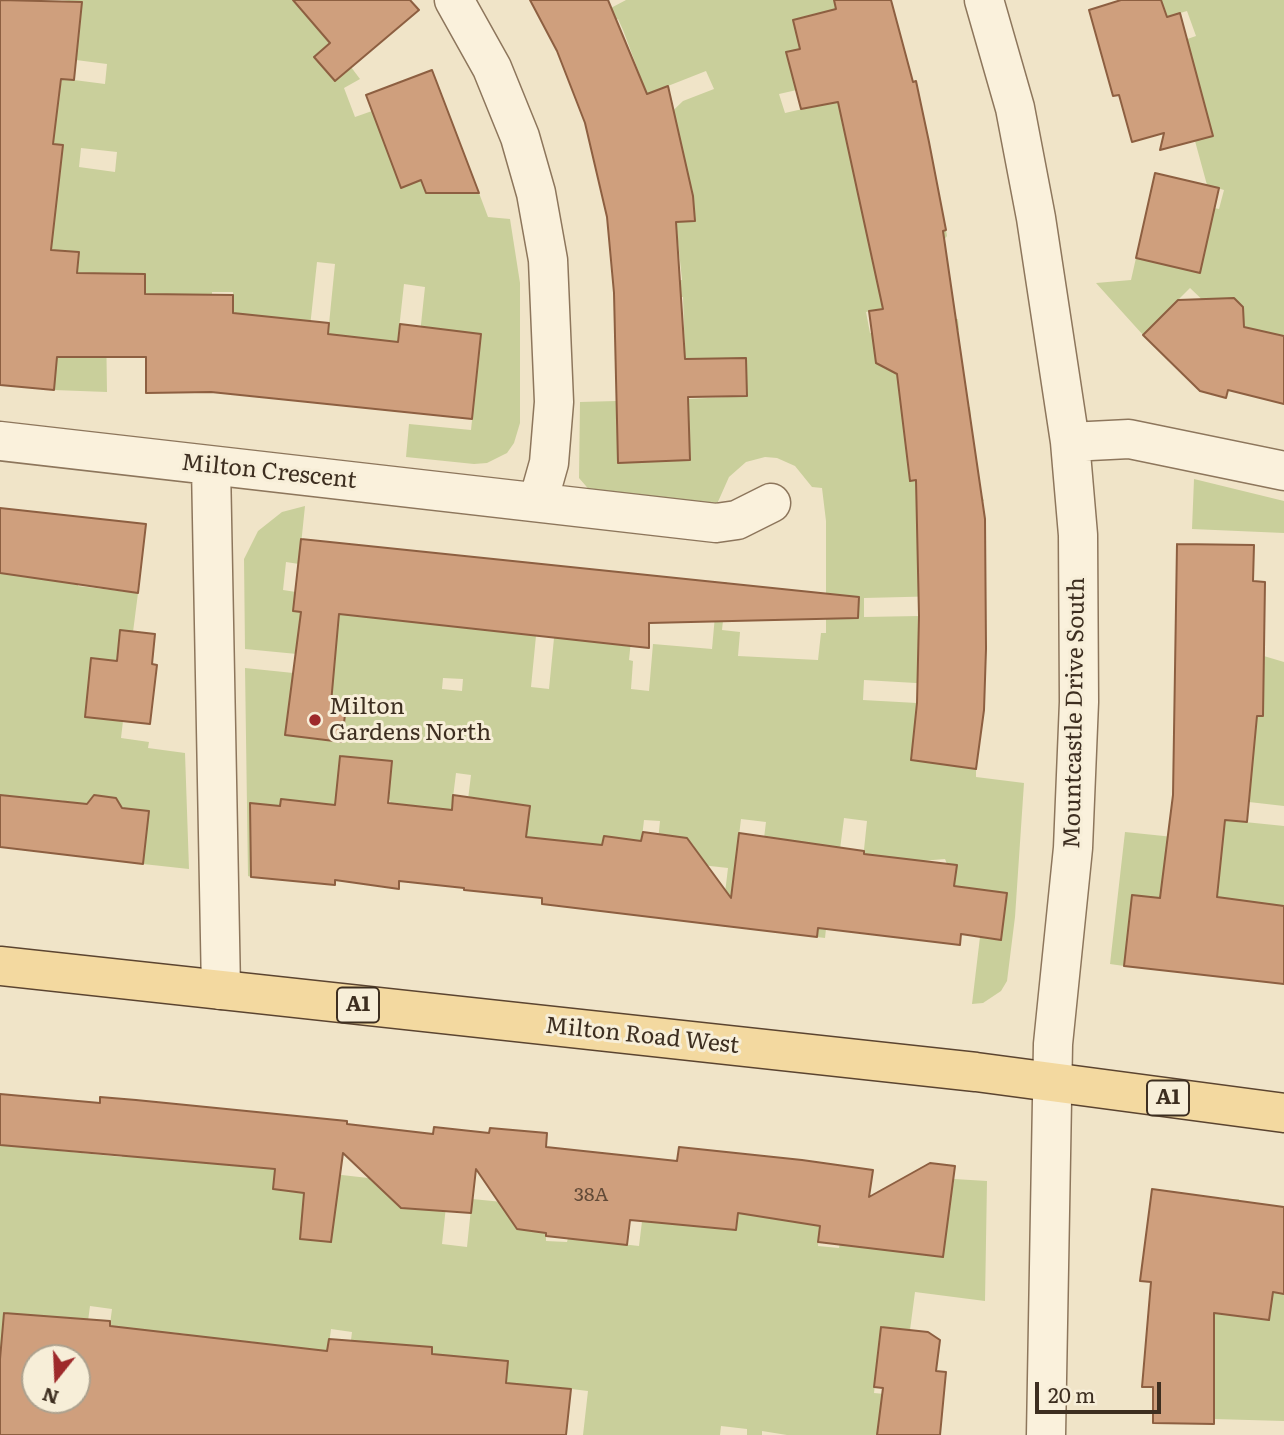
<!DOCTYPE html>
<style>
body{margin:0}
#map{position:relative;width:1284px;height:1435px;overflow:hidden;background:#f0e4c8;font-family:Literata,serif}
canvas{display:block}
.north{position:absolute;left:21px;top:1344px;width:70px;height:70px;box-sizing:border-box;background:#f7eed8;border:2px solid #ada18e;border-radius:50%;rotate:198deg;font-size:19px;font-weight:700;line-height:28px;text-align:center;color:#3d2e20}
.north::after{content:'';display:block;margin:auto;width:24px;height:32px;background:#9e2a2b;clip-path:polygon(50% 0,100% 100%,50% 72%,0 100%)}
.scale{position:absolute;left:1035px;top:1382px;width:126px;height:32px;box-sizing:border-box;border:4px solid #3d2e20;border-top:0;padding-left:9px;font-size:21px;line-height:24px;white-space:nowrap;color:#3d2e20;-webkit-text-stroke:5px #f7eed8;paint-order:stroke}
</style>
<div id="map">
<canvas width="1284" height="1435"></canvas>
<div class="north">N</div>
<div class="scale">20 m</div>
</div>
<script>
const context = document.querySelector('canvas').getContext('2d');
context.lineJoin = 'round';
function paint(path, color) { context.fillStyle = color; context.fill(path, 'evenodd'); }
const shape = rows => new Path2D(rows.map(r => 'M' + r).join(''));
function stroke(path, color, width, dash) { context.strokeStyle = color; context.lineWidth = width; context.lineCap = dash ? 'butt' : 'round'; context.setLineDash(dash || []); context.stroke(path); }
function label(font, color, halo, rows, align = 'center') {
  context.font = font + ' Literata,serif'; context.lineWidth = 6; context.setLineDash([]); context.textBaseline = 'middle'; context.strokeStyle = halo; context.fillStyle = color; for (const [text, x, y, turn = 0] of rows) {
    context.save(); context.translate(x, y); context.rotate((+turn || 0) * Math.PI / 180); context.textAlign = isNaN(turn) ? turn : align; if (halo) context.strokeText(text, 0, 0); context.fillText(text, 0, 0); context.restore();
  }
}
paint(shape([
 [62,0,293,0,330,44,314,57,334,81,351,67,360,79,344,88,355,117,372,111,401,188,421,180,426,193,479,193,488,217,510,219,520,283,520,423,514,443,507,453,487,463,474,464,406,457,409,424,471,430,481,334,457,331,454,348,419,343,425,287,404,284,390,410,383,410,390,341,328,334,335,264,317,262,302,401,293,400,233,325,233,292,212,292,213,392,207,392,206,331,145,331,144,274,124,274,106,323,107,392,54,390,60,328,79,253,22,247,0,231,0,156,53,137,62,78,82,3],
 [76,60,107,64,105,84,74,80],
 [81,148,117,152,115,172,79,167],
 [626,0,834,0,836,9,793,20,800,49,787,52,908,65,779,94,785,113,842,100,844,106,839,108,843,128,856,159,929,142,931,150,870,246,946,230,947,236,944,240,916,245,888,308,866,312,870,333,958,319,959,330,874,342,876,363,897,374,903,417,970,407,971,418,915,426,917,439,905,441,910,481,922,480,925,501,981,493,984,501,954,507,954,527,917,528,917,569,929,570,930,588,986,588,986,595,864,598,864,617,919,616,918,657,985,687,864,680,863,700,917,703,911,760,976,769,976,777,1024,783,1015,917,1007,981,1001,991,983,1003,972,1004,980,937,1001,940,1007,893,954,886,956,865,947,864,945,859,921,861,919,882,863,859,867,821,844,818,838,865,833,864,825,938,817,937,824,879,760,871,766,822,741,819,728,927,721,926,728,868,692,864,694,846,687,838,680,837,656,860,660,821,644,820,634,908,624,839,604,836,602,845,539,838,533,897,519,895,530,806,518,804,466,816,471,775,456,773,442,886,435,885,441,835,391,803,388,797,392,761,340,760,334,811,316,803,282,799,280,806,250,803,251,877,248,876,245,668,332,677,297,654,245,649,244,559,258,531,282,512,305,506,299,564,286,562,283,590,296,592,294,611,325,615,472,588,468,628,500,632,531,629,537,563,543,564,531,687,549,689,554,638,625,639,632,573,638,573,629,660,633,661,631,689,649,691,653,644,712,649,718,582,727,582,722,630,740,632,738,656,818,660,821,633,826,633,826,521,822,488,812,487,795,466,777,458,765,457,746,462,729,477,717,504,592,493,579,478,580,402,616,401,618,463,689,460,688,399,747,396,745,358,685,358,683,297,614,299,614,286,682,280,676,222,695,220,692,188,604,208,604,204,690,184,657,126,683,101,714,89,706,71,584,119,582,114,645,89,623,30,618,19,554,43,552,39],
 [443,678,463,679,462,691,442,689],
 [1161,0,1284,0,1284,336,1261,331,1258,340,1214,371,1208,393,1189,380,1236,333,1233,330,1244,318,1243,307,1213,310,1190,288,1143,335,1096,283,1131,280,1136,258,1200,272,1214,208,1219,209,1224,190,1207,185,1195,141,1213,136,1190,51,1107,73,1105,69,1125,64,1124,61,1196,36,1187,11,1167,17],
 [1194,479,1284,501,1284,533,1192,529],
 [70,516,85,517,78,586,138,593,133,632,120,631,118,647,153,651,152,664,92,658,85,717,123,721,121,738,149,742,148,748,185,753,189,869,143,864,149,811,122,808,116,798,94,796,87,804,50,799,44,852,7,848,12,797,0,795,0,573],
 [1257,654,1284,662,1284,806,1249,802,1175,716,1263,716,1263,687],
 [1225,820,1284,826,1284,906,1275,905,1274,913,1245,953,1242,979,1237,978,1176,900,1132,895,1124,966,1110,964,1125,832,1222,842],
 [125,1133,223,1164,275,1169,273,1189,304,1193,300,1239,331,1242,336,1206,324,1173,448,1187,442,1244,467,1247,472,1199,513,1203,511,1220,517,1229,528,1231,546,1208,546,1241,567,1242,568,1238,639,1246,644,1205,671,1224,736,1230,741,1181,792,1186,792,1222,820,1226,818,1246,839,1248,842,1230,944,1248,954,1179,987,1181,985,1301,915,1292,910,1330,881,1327,874,1393,917,1397,877,1435,787,1435,762,1431,762,1435,747,1435,747,1429,721,1426,720,1435,583,1435,588,1391,563,1388,503,1408,508,1362,487,1359,427,1397,432,1347,409,1345,347,1371,352,1332,331,1329,321,1407,262,1401,268,1344,247,1341,240,1398,185,1365,187,1334,168,1332,162,1389,106,1354,112,1309,90,1306,80,1382,77,1358,35,1358,28,1315,4,1313,0,1357,0,1145,122,1157],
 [1227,1199,1239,1199,1232,1287,1269,1320,1273,1292,1284,1294,1284,1421,1214,1419,1212,1325]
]), '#c9cf9b');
const building = shape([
 [0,0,82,2,74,80,61,79,53,144,63,145,51,250,79,252,77,273,145,274,145,294,233,295,233,313,329,323,328,334,398,342,400,324,481,334,472,419,211,392,146,393,146,357,57,357,54,390,0,385,0,0],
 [293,0,410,0,419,10,335,81,314,57,330,43,293,0],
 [530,0,608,0,647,94,668,86,693,196,695,221,676,222,685,359,746,358,747,396,688,397,690,460,618,463,614,293,607,217,585,123,557,51,530,0],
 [834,0,891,0,913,82,916,81,929,142,946,230,943,231,985,519,986,649,984,710,976,769,911,760,917,703,919,616,916,480,910,481,897,374,876,363,869,311,883,309,838,102,801,109,786,52,800,49,793,20,836,9,834,0],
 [1121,0,1161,0,1167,17,1180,13,1213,136,1160,150,1164,133,1132,142,1119,95,1113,96,1089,10,1121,0],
 [432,70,450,117,479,193,426,193,421,180,401,188,366,95,432,70],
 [1155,173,1219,188,1200,273,1136,258,1155,173],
 [1234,298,1243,307,1244,327,1284,336,1284,404,1228,390,1226,398,1200,391,1143,335,1178,300,1234,298],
 [0,508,146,524,138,593,0,573,0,508],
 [301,539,859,597,858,618,649,623,649,648,339,614,331,703,346,705,342,742,285,735,301,612,293,611,301,539],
 [1177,544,1254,545,1253,581,1265,582,1263,716,1257,716,1247,822,1225,820,1217,897,1284,906,1284,984,1124,966,1132,895,1160,898,1173,795,1177,544],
 [120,630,155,634,152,664,157,665,150,724,85,717,91,658,117,661,120,630],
 [340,756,392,761,388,803,452,810,453,795,530,806,526,837,602,845,604,836,641,841,643,832,687,838,731,898,739,833,864,851,864,854,957,865,954,886,1007,893,1001,940,961,934,960,945,818,928,817,937,542,904,542,898,464,890,464,888,399,881,399,889,335,880,335,885,251,877,250,803,280,806,281,799,335,805,340,756],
 [0,795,87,804,94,795,116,798,122,808,149,811,143,864,0,847,0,795],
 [0,1094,100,1103,100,1097,136,1100,347,1121,347,1124,433,1134,434,1127,489,1133,490,1128,547,1133,546,1147,677,1161,679,1147,802,1160,873,1170,869,1197,930,1163,955,1166,943,1257,818,1242,820,1226,738,1213,736,1230,630,1220,627,1245,546,1236,546,1233,517,1229,476,1169,471,1213,401,1208,343,1153,331,1242,300,1239,304,1193,273,1189,275,1169,0,1145,0,1094],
 [1152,1189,1284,1207,1284,1294,1273,1292,1269,1320,1214,1313,1214,1424,1153,1423,1153,1387,1142,1387,1151,1282,1140,1281,1152,1189],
 [4,1313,110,1321,110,1326,327,1351,329,1339,432,1347,432,1354,508,1361,506,1383,571,1389,566,1435,0,1435,0,1359,4,1313],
 [35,1358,77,1358,77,1400,35,1400,35,1358],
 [881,1327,928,1332,940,1340,936,1371,946,1372,940,1435,877,1435,883,1388,874,1387,881,1327]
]);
paint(building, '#cf9f7d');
stroke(building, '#8d5f41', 2);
const minor = shape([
 [454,0,492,68,520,137,536,193,548,260,554,402,549,463,538,502],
 [984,0,1015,108,1036,218,1070,442,1078,535,1079,702,1073,848,1053,1044,1046,1435],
 [0,441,716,523,737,520,771,503],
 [1070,442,1129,439,1284,471],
 [211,466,221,990]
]);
const major = shape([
 [0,966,976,1072,1284,1113]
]);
stroke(minor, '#8d765c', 41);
stroke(major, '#5b4430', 41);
stroke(minor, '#faf1dc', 38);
stroke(major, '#f3d9a0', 38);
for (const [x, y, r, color] of [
 [315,720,7,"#9e2a2b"]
]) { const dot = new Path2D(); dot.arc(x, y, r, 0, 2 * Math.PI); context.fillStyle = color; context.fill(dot); stroke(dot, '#f7eed8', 2.5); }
label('19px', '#624a37', null, [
 ["38A",591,1195]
]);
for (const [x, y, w] of [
 [358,1005,42],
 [1168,1098,42]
]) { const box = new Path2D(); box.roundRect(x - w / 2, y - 17.5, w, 35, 5); context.fillStyle = '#f7eed8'; context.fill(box); stroke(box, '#3d2e20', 2); }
label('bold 21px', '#3d2e20', null, [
 ["A1",358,1005],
 ["A1",1168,1098]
]);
label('23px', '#3d2e20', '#f7eed8', [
 ["Milton Crescent",269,472,6],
 ["Mountcastle Drive South",1075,713,-89],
 ["Milton Road West",642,1036,6]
]);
label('23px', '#3d2e20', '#f7eed8', [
 ["Milton",329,707],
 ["Gardens North",329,733]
], 'left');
</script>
